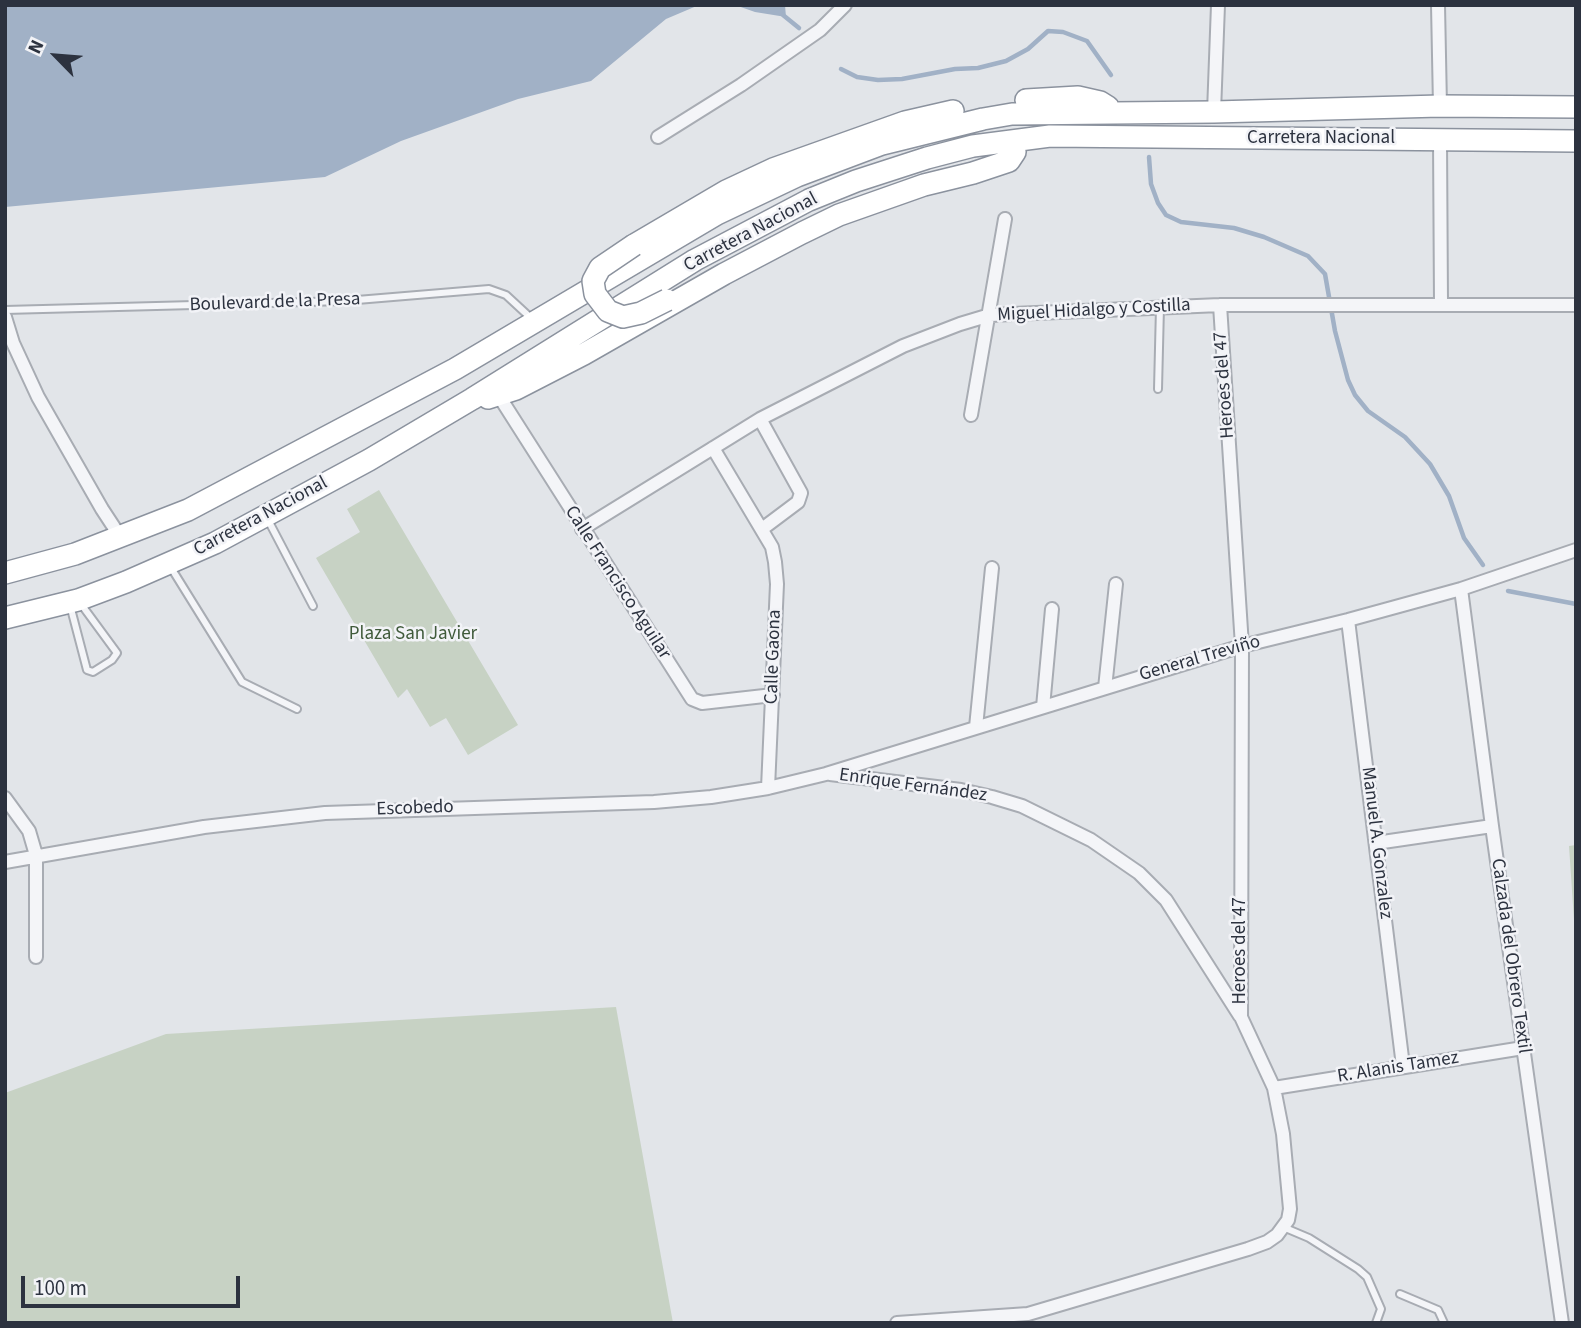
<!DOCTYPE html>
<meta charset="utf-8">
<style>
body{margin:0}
#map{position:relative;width:1581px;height:1328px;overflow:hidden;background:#e2e5e9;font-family:"Source Sans 3",sans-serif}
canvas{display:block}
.frame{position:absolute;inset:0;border:7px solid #2c323f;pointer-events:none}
.north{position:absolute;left:21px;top:21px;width:70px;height:70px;-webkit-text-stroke:5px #f2f3f7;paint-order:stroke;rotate:295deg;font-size:19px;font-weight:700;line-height:28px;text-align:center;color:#2c323f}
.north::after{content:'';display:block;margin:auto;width:24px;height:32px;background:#2c323f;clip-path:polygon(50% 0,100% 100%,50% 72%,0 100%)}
.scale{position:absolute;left:21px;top:1276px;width:219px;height:32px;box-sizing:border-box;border:4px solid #2c323f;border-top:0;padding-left:9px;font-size:21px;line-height:24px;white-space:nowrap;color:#2c323f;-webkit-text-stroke:5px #f2f3f7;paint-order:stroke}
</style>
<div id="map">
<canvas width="1581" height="1328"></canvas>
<div class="frame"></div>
<div class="north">N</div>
<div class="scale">100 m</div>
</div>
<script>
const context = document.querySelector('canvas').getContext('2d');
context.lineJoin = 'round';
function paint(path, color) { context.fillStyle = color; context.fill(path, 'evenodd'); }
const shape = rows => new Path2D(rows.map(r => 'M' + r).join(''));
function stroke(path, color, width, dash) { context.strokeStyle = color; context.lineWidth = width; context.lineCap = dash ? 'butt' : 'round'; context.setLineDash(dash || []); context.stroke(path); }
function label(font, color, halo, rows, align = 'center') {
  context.font = font + ' "Source Sans 3",sans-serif'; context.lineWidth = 5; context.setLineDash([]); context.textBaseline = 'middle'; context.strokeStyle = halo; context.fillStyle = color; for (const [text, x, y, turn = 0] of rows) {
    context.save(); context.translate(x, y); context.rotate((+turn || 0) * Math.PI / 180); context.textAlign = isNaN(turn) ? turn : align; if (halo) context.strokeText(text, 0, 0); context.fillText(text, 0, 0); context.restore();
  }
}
paint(shape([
 [379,490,518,725,468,755,446,718,430,727,407,689,398,698,316,558,360,532,347,509],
 [1576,845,1576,950,1569,846],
 [616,1007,673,1323,5,1323,5,1093,166,1034]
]), '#c7d2c4');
paint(shape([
 [5,5,699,5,666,19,591,81,518,99,401,141,325,177,5,207],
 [735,5,785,5,786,17,755,12]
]), '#a1b1c6');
stroke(shape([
 [783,15,799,28],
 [841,69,857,77,878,80,902,79,955,69,978,68,1006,61,1028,49,1048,31,1063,32,1087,41,1111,75],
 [1149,157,1151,184,1158,203,1166,215,1181,222,1234,228,1264,237,1308,256,1325,274,1335,331,1348,380,1355,395,1368,411,1405,437,1430,464,1449,496,1464,538,1483,565],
 [1508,591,1576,604]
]), '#a1b1c6', 4.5);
const lane = shape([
 [5,310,345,301,489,289,506,295,533,320],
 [1158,389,1160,307],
 [267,518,313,606],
 [170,566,242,682,297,709],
 [70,605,87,670,93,672,112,660,117,653,81,604],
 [1283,1227,1309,1238,1358,1269,1367,1277,1381,1309,1376,1323],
 [1400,1294,1438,1310,1444,1323]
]);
const street = shape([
 [1438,5,1440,106],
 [1214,112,1218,5],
 [658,137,741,85,820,30,845,5],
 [1440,140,1441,303],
 [5,317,13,343,38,397,102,509,121,538],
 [499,396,692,699,702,703,773,695],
 [971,415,1005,219],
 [760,419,801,493,798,502,762,529],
 [713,448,772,547,775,562,777,584,768,788],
 [582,529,760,419,903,346,960,324,990,315,1220,305,1576,305],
 [1461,589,1492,826,1562,1323],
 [1348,620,1403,1066],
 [1105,688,1116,584],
 [1043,707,1052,609],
 [976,727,992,568],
 [830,774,961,790,992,797,1022,806,1091,840,1139,873,1166,900,1240,1016],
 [5,798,29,831,36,855,36,957],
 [1376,843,1492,826],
 [5,862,204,827,325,813,654,802,711,797,768,788,826,774,1242,646,1348,620,1461,589,1576,550],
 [1274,1088,1523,1048],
 [897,1323,1028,1314,1248,1249,1267,1242,1277,1235,1288,1220,1290,1209,1283,1134,1274,1088,1241,1017,1242,646,1220,305]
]);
const highway = shape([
 [1026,100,1078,97,1100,102,1108,107],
 [634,245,726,191,773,169,905,122,953,111],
 [488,398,516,389,584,354,724,274,802,233,839,215,924,185,973,173,1009,161,1015,152],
 [5,573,75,554,188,510,455,369,717,214,797,176,882,144,983,119,1012,114,1214,112,1440,106,1576,107],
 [5,618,78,600,126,582,215,543,369,460,472,399,695,260,809,200,856,181,927,158,973,146,1050,136,1576,141]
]);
stroke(lane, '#a8acb3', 10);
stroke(street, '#a8acb3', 16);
stroke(highway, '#8b929e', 24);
stroke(lane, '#f4f5f8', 6);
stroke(street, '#f4f5f8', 12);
stroke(highway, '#fff', 21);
const highwayBridge = shape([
 [634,245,600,268,593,281,595,294,608,311,623,317,641,313,667,300]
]);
stroke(highwayBridge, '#8b929e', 24, []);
stroke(highwayBridge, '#fff', 21);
label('19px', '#2c323f', '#f2f3f7', [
 ["Carretera Nacional",1321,139],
 ["Carretera Nacional",751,233,-28],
 ["Boulevard de la Presa",275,303,-2],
 ["Miguel Hidalgo y Costilla",1094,311,-3],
 ["Heroes del 47",1225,385,-94],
 ["Carretera Nacional",261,517,-28],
 ["Calle Francisco Aguilar",617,583,57],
 ["Calle Gaona",774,657,-88],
 ["General Treviño",1200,659,-16],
 ["Enrique Fernández",913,786,8],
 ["Escobedo",415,809,-2],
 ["Manuel A. Gonzalez",1376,843,83],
 ["Heroes del 47",1241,951,-90],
 ["Calzada del Obrero Textil",1510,956,82],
 ["R. Alanis Tamez",1398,1068,-9]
]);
label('19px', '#3f5a3a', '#f2f3f7', [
 ["Plaza San Javier",413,635]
]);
</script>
